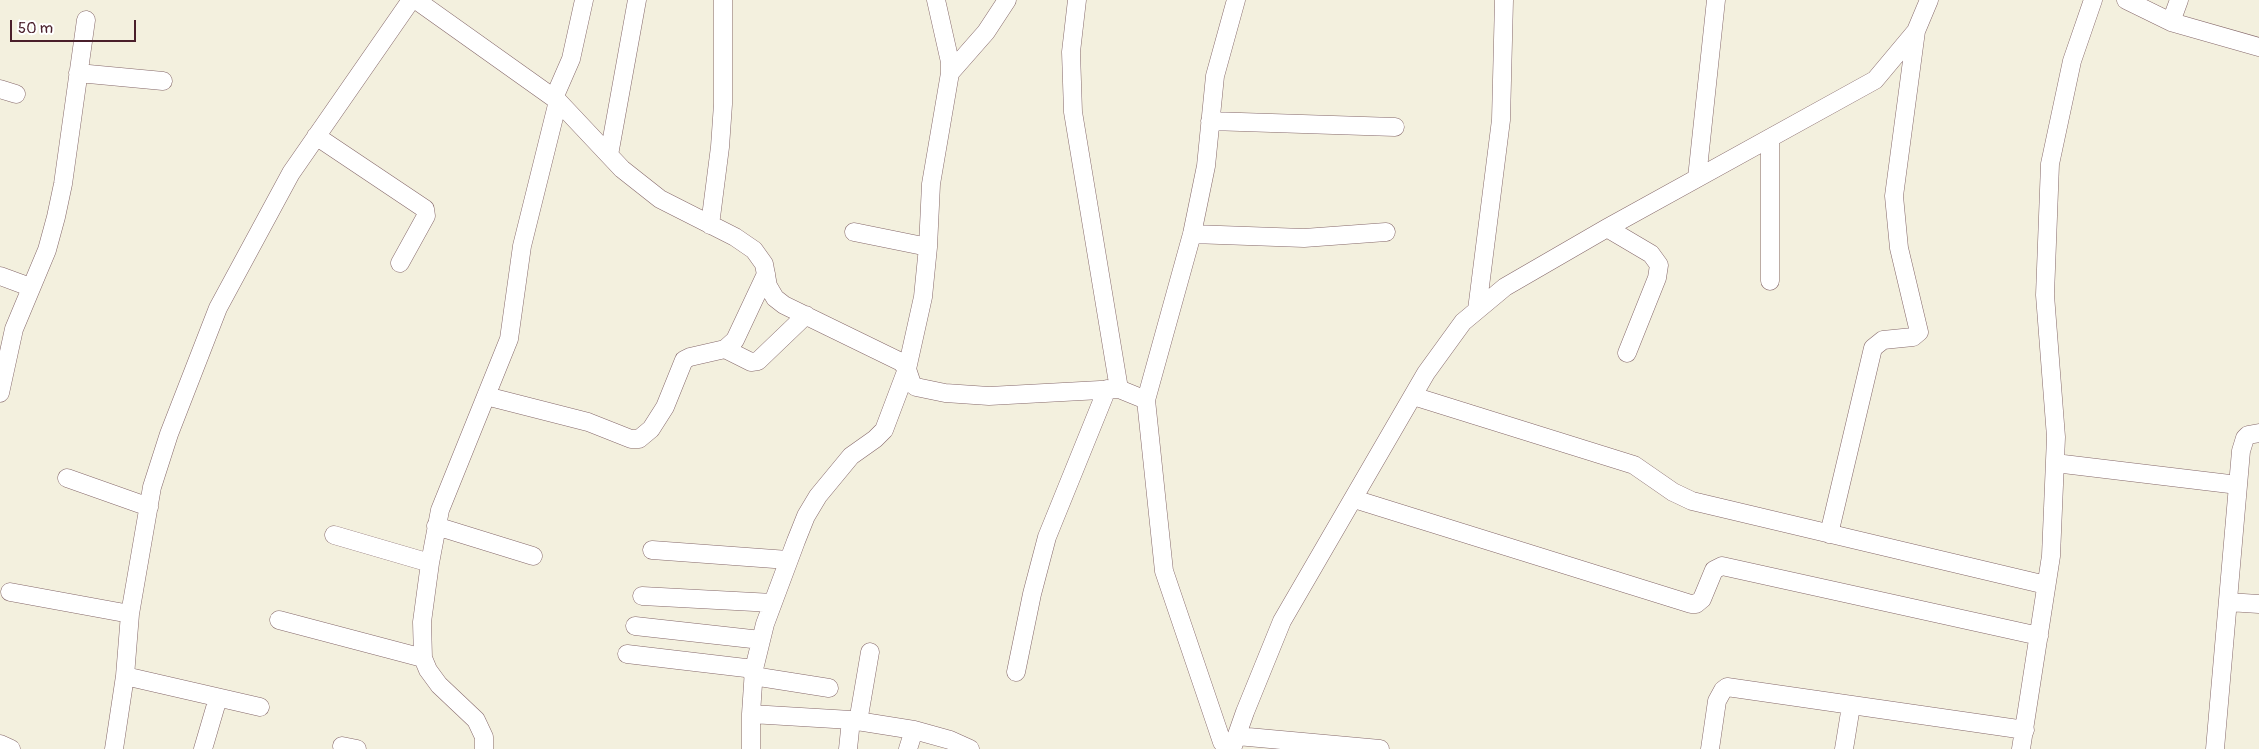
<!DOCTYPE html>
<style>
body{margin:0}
#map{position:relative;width:2259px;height:749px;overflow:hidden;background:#f3f0de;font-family:Pangolin,sans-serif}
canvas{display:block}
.scale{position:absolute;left:10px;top:20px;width:126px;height:22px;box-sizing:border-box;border:2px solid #4a1f2b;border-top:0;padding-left:6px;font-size:15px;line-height:18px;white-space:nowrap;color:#4a1f2b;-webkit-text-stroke:4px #fff;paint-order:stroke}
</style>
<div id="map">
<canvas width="2259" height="749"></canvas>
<div class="scale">50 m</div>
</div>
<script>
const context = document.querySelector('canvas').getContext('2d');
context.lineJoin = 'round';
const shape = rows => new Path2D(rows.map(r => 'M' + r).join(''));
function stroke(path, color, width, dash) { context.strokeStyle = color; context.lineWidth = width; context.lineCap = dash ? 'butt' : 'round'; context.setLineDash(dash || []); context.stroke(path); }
const minor = shape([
 [416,0,558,101,622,169,660,199,735,237,754,250,764,264,768,286,775,298,784,305,901,362,907,369,912,384,916,387,945,393,989,396,1119,389,1146,400,1164,571,1222,742,1227,749],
 [1077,0,1071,52,1073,112,1119,389],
 [2126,0,2171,22,2259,47],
 [2171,22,2179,0],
 [78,73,163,81],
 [950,73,986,32,1007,0],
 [0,89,16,94],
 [554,98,571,59,584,0],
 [1210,121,1395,127],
 [316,136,425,209,426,216,400,263],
 [1770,138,1770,281],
 [609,155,637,0],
 [1697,178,1716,0],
 [710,225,720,147,723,104,723,0],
 [1607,228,1651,254,1659,265,1657,278,1627,353],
 [854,232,928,247],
 [1192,234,1304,238,1386,232],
 [0,276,30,287],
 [1477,310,1501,120,1504,0],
 [725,349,751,362,758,361,806,315],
 [0,393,14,329,47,250,56,217,63,184,86,20],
 [486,396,588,422,631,439,639,439,651,429,665,407,684,360,690,357,725,349,735,340,766,274],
 [1413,396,1634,465,1673,492,1692,501,2046,585],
 [1146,400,1192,234,1206,166,1215,76,1236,0],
 [2055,463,2238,485],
 [67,478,149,507],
 [1354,499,1691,604,1696,604,1702,599,1714,570,1722,566,2039,636],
 [436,526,533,556],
 [1829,534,1873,348,1883,340,1913,337,1919,332,1899,248,1894,196,1916,31],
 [334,535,430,563],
 [652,550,788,560],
 [10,592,130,614],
 [642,596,773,603],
 [2228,602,2259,604],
 [279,620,423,658],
 [635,626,761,640],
 [627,654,754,669],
 [1016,672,1032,594,1047,537,1107,389],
 [125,676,260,707],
 [753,676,829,688],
 [751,714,851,720,914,730,950,740,970,749],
 [858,722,870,652],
 [1237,736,1380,749],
 [0,744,11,749],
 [342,746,357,749],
 [114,749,125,676,130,614,152,487,169,434,218,308,291,173,411,0],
 [203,749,218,698],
 [484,749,484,737,476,720,439,685,428,670,423,658,422,622,430,563,440,510,509,339,522,246,558,101],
 [751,749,751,714,754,669,765,624,796,541,806,516,818,496,851,456,875,439,884,430,907,369,923,297,928,247,931,184,950,73,950,62,936,0],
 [848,749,851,720],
 [908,749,914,730],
 [1232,749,1245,712,1282,621,1426,373,1463,322,1505,287,1607,228,1875,80,1916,31,1929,0],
 [1710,749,1717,701,1723,690,1727,687,2025,730],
 [1844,749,1851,706],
 [2021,749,2051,556,2056,437,2045,295,2050,164,2072,61,2093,0],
 [2215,749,2241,451,2245,438,2248,435,2259,433]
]);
stroke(minor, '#85686a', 19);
stroke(minor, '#fff', 18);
</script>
